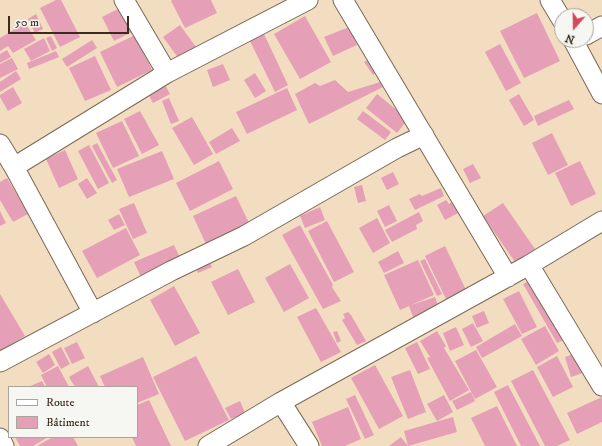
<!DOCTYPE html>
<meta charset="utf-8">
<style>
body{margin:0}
#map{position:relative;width:602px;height:446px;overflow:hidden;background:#f3ddc1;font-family:"IM FELL DW Pica",serif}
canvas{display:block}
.legend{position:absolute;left:8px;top:386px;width:130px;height:52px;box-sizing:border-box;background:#f6f6f2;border:1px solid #aba49d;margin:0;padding:5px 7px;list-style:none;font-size:12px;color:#3b2a1e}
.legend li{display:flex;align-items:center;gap:8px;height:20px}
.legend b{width:20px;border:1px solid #aba49d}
.north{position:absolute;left:554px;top:8px;width:40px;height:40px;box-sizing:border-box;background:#f6f6f2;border:1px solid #aba49d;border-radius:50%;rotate:200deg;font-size:11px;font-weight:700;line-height:16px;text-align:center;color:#3b2a1e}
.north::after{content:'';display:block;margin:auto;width:14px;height:18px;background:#d1495b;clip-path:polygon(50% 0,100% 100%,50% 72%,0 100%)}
.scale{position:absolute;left:8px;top:16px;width:121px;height:18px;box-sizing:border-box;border:2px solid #3b2a1e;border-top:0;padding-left:5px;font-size:12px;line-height:14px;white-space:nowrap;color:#3b2a1e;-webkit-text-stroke:3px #f6f6f2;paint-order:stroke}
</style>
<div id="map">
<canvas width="602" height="446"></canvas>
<ul class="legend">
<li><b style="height:5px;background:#fff"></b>Route</li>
<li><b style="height:11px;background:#e59fb6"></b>Bâtiment</li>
</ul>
<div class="north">N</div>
<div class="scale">50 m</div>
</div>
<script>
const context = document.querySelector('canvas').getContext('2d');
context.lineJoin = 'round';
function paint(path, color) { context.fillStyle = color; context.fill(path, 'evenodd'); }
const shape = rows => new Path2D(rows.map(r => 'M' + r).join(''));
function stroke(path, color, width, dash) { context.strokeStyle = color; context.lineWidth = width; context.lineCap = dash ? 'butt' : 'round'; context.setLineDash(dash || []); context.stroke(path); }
paint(shape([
 [56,0,61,0,80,37,60,47,40,8],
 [172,0,211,0,217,13,185,28,171,1],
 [120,8,132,32,114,41,102,17],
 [537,13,560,61,524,78,500,31],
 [36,14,43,29,35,33,28,19],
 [305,16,331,62,300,79,274,34],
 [25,23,36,40,13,53,8,46,0,51,0,38],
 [180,25,196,47,179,59,163,37],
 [349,27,357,45,333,56,324,37],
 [264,34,288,85,275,92,250,41],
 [135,35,152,70,117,87,100,52],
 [51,36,57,48,52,51,46,38],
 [44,38,50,51,31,61,24,49],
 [92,40,97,48,67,67,62,59],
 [500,44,521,83,506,91,485,52],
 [7,50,11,57,0,63,0,54],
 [56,51,59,57,29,69,27,63],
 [95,56,111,90,85,101,69,68],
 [373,57,381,69,373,75,364,62],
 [12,58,18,69,0,78,0,64],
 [223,64,230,80,213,87,207,70],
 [16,71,21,79,0,92,0,82],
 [255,73,266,91,255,98,244,80],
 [335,80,348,92,380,82,383,87,309,124,295,94,315,83,320,86],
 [164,83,170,94,153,103,147,92],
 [13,87,22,103,8,111,0,97,0,95],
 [287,88,297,110,247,134,236,112],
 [377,94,408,119,397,133,366,108],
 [519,94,534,120,524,126,509,100],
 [169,98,179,121,171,124,162,101],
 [569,100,574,109,538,126,534,116],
 [140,111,159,145,142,154,124,119],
 [363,111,391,132,385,140,357,119],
 [192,117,213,154,194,165,172,128],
 [122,121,139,156,113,168,96,133],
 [232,128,240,141,216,154,209,142],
 [552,133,568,165,548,175,532,143],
 [97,143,117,180,112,183,92,146],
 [89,145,109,183,98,189,78,151],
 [65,150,78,179,59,188,46,159],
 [162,151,174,179,129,197,117,169],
 [219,161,233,189,190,211,176,183],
 [580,161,596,194,571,206,555,173],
 [473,164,481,178,470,183,463,169],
 [393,172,399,184,387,190,381,178],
 [7,178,28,214,13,222,0,200,0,182],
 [87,178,97,193,87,199,78,184],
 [362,185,366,201,358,203,354,187],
 [441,188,444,196,415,210,409,199,420,194,422,196],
 [236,196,249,223,206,244,193,216],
 [446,200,449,204,453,201,460,212,445,220,437,205],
 [134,203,147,233,133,239,119,209],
 [503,203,535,249,515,262,483,216],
 [389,205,397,221,385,227,377,211],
 [320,207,325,220,305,228,300,216],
 [0,211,6,223,0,226],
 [419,212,423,221,416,225,417,229,392,242,385,230],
 [119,214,125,225,114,230,108,220],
 [377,218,390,243,373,253,359,228],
 [327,221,354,272,334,282,308,231],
 [300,225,333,285,332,287,341,301,323,309,282,235],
 [126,228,140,255,97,278,82,251],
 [174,245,181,260,141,277,134,262],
 [445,246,466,290,446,299,425,256],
 [398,251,404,263,384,273,378,262],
 [207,257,212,267,198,273,193,264],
 [425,259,442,294,437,296,420,261],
 [418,260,434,295,411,305,435,297,441,313,415,322,409,306,400,310,384,275],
 [290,264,309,298,284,312,265,278],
 [238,269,255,302,228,315,211,282],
 [535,278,568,338,557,343,523,284],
 [174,286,200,333,175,346,150,300],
 [519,291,537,327,522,334,503,299],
 [0,294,25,336,0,351],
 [316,308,341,352,321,362,297,317],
 [484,311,489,323,477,328,472,316],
 [348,312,351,315,366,341,357,345,342,320,345,318,343,314],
 [473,323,483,341,471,347,462,329],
 [515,324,522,336,482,358,476,347],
 [545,326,559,351,536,365,521,339],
 [456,327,464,345,450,351,443,333],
 [337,331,341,341,337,343,333,332],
 [437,331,446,346,444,348,469,390,450,401,427,358,430,357,420,341],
 [77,342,85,358,72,364,64,348],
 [417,342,430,369,418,374,405,348],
 [61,347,70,364,61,369,52,352],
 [476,350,497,387,475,399,455,361],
 [579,352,586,372,571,377,565,357],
 [49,354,55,365,43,373,36,362],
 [196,356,229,420,185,441,153,377],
 [557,356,573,387,553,397,537,367],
 [143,357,159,394,137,403,137,387,105,387,100,376],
 [375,365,403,416,379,429,351,378],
 [58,366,69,387,47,387,41,375],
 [88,366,99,387,75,387,69,377],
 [410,370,426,412,408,419,391,377],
 [533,370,570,440,557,446,545,446,511,381],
 [42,381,45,387,28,387],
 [508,385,540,446,521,446,494,392],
 [471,392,475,401,457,410,452,401],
 [355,395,374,435,365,439,346,399],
 [444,395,453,412,437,421,427,404],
 [602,397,602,422,577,434,567,413],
 [149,400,171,446,136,446,132,437,137,437,137,405],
 [240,401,245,413,231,419,225,408],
 [497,406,517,446,485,446,471,418],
 [348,407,361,439,345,446,322,446,312,422],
 [453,417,457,432,408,446,404,431],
 [15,437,48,437,33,446,20,446],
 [53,437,73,437,78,446,37,446],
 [401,437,408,446,389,446]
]), '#e59fb6');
const minor = shape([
 [124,0,167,73],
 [343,0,508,277],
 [550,0,562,20],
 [586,35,602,26],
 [573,40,602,94],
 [0,144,14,167,93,313],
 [14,167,167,73,308,0],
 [529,265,602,386],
 [0,362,171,271,244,236,397,148,424,135],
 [281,402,309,446],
 [0,438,4,446],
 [208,446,281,402,529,265,602,221]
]);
stroke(minor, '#7b6957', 21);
stroke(minor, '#fff', 19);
</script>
